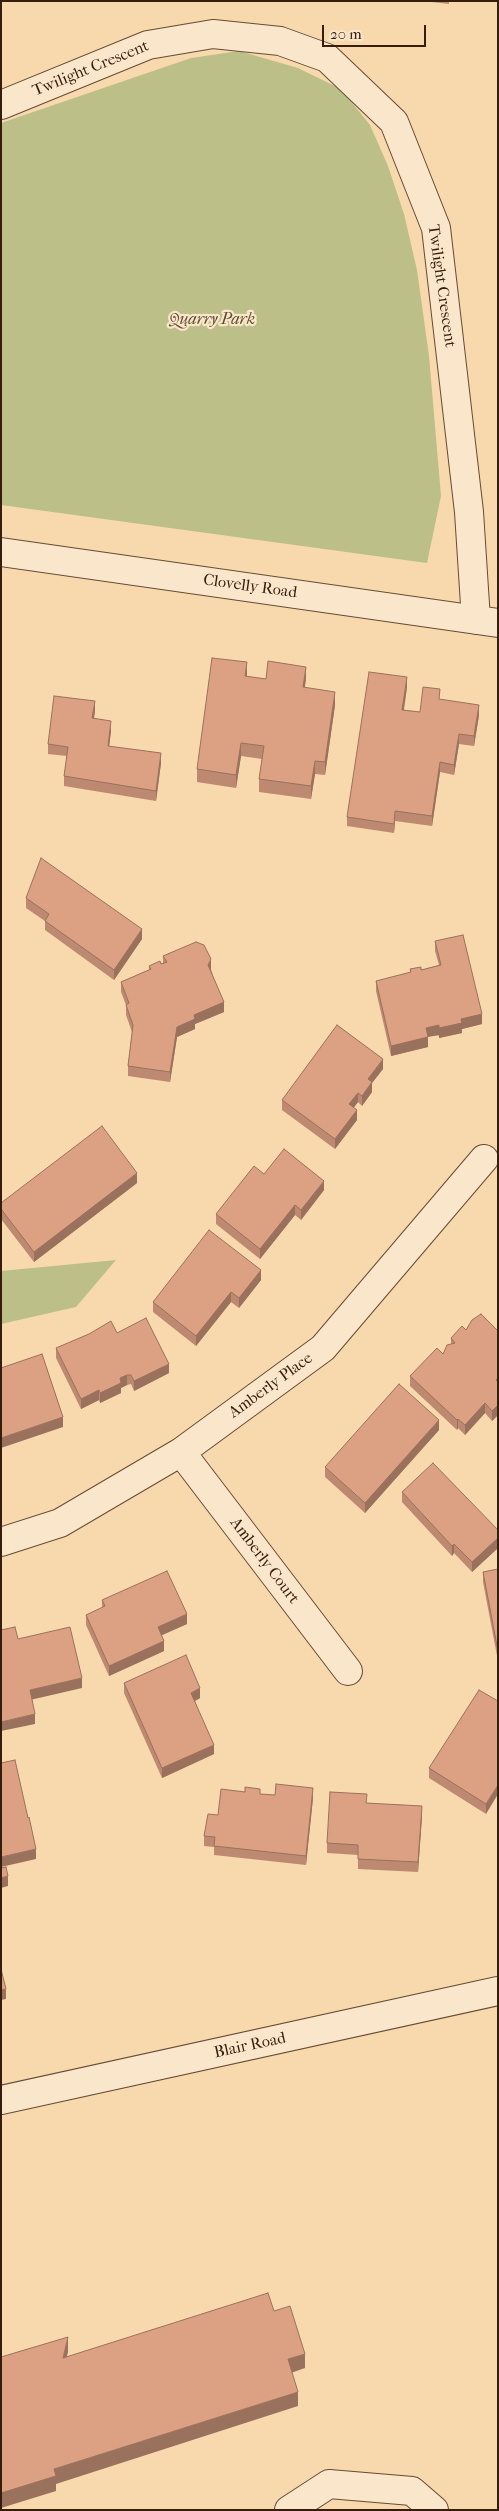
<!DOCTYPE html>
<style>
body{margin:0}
#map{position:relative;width:499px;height:2511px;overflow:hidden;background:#f7d9ad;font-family:"IM FELL French Canon",serif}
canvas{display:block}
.frame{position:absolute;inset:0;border:2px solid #361d0c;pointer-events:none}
.scale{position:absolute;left:322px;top:25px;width:104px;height:22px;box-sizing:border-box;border:2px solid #361d0c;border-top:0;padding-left:6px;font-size:15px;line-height:18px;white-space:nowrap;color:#361d0c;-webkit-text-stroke:4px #fae6ca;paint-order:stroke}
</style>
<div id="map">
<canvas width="499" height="2511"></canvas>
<div class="frame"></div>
<div class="scale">20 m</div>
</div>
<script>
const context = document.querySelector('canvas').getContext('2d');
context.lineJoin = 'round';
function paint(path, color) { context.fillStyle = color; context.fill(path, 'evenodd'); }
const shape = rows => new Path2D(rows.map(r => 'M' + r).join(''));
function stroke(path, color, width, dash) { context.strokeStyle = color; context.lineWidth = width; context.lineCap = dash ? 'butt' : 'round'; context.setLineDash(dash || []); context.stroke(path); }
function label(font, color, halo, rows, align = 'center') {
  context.font = font + ' "IM FELL French Canon",serif'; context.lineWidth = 4.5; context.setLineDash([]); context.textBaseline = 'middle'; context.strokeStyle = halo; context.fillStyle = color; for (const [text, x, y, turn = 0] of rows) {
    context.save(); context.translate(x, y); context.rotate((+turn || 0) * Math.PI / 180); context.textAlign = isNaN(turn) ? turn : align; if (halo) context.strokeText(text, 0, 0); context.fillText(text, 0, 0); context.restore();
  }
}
paint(shape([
 [239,51,298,68,341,89,370,125,388,166,404,214,417,270,429,356,441,496,427,563,1,505,1,123,191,58],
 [116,1260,76,1307,1,1324,1,1271]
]), '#bdbf89');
const minor = shape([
 [1,105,148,45,213,34,280,41,327,58,394,122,436,228,469,512,476,620],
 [1,552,498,623],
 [181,1452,348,1671],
 [1,1542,60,1523,181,1452,323,1348,484,1159],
 [1,2100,498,1991],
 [289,2510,329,2484,412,2491,434,2510]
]);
stroke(minor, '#664c34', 30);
stroke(minor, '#fae6ca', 28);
paint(shape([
 [423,1,449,1,449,4],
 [247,677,266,679,306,679,304,688,335,705,325,775,315,774,311,799,259,792,259,779,262,759,241,756,236,788,197,782,197,769],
 [407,687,404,710,420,712,440,699,479,715,474,746,459,744,454,775,440,772,432,826,395,821,394,833,347,826,347,817],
 [95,711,94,719,111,731,109,746,161,763,156,801,64,786,64,776,67,756,48,754,48,744],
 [26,898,142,939,114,980,45,930,45,921,26,908],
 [435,941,482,1024,462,1029,462,1033,439,1038,439,1035,428,1037,428,1047,391,1056,376,991,376,981,410,973,410,969,421,970,439,965,435,951],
 [163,956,211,969,224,1012,195,1024,195,1029,177,1037,170,1082,128,1076,128,1066,132,1032,126,1015,126,1005,121,992,121,982,149,970,149,966,163,964],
 [383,1069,372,1083,372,1092,362,1106,358,1102,354,1107,357,1120,335,1149,282,1110,282,1100],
 [264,1174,324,1190,301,1220,295,1215,260,1259,216,1224,216,1214],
 [137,1183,34,1262,1,1219,1,1203],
 [261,1280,239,1308,231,1302,196,1346,153,1312,153,1302],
 [466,1330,498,1331,498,1415,492,1421,485,1413,465,1435,458,1428,457,1430,410,1386,410,1376,443,1354,451,1344,451,1338],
 [117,1333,169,1373,134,1391,131,1384,127,1385,121,1388,121,1393,100,1403,99,1400,81,1409,56,1358,56,1348],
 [439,1430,365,1513,325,1477,325,1467],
 [402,1492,498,1530,498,1548,472,1572,454,1553,452,1556,402,1502],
 [498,1569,498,1661,483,1582,483,1572],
 [102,1600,187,1624,161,1635,164,1651,109,1676,86,1625,86,1615,102,1608],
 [124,1683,200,1698,195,1701,214,1754,162,1778,124,1693],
 [498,1701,486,1814,429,1778,429,1768],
 [260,1794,313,1798,306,1865,214,1855,214,1847,204,1846,204,1836,218,1815],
 [367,1803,422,1816,418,1872,358,1869,358,1855,327,1853,327,1843]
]), '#bd8a71');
paint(shape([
 [247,662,247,675,245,689,245,676],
 [306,667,306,679,303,700,303,687],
 [407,677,407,687,402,720,402,710],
 [335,692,335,705,325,775,325,762],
 [95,701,95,711,92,728,92,718],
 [479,705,479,715,474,746,474,736],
 [111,721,111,731,108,756,108,746],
 [459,734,459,744,454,775,454,765],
 [241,743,241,756,236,788,236,775],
 [161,753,161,763,156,801,156,791],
 [315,761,315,774,311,799,311,786],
 [440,762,440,772,432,826,432,816],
 [395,811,395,821,394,833,394,824],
 [142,929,142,939,114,980,114,970],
 [211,959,211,969,208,975,208,965],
 [224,1002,224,1012,195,1024,195,1029,177,1037,170,1082,170,1072,177,1027,194,1015],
 [482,1014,482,1024,462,1029,462,1033,439,1038,439,1028,461,1019],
 [439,1025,439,1035,426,1037,426,1028],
 [428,1037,428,1047,391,1056,391,1046],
 [383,1059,383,1069,372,1083,372,1092,362,1106,362,1096,368,1079],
 [358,1093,358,1102,349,1114,349,1104],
 [357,1110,357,1120,335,1149,335,1139],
 [137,1173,137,1183,34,1262,34,1252],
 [324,1181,324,1190,301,1220,301,1210],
 [295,1205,295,1215,260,1259,260,1249],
 [261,1270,261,1280,239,1308,239,1298],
 [231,1292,231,1302,196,1346,196,1336],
 [169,1364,169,1373,134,1391,134,1381],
 [127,1375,127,1385,121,1388,121,1393,100,1403,100,1393,120,1378],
 [99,1390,99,1400,81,1409,81,1399],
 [485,1403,485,1413,465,1435,465,1425],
 [498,1405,498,1415,492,1421,492,1411],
 [63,1417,63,1427,1,1448,1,1438],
 [458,1419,458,1428,457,1430,457,1420],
 [439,1420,439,1430,365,1513,365,1503],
 [498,1538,498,1548,472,1572,472,1562],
 [454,1544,454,1553,452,1556,452,1546],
 [187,1614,187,1624,158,1637,158,1627],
 [164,1641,164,1651,109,1676,109,1666],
 [82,1678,82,1688,30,1700,30,1690],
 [200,1688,200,1698,191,1703,191,1693],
 [35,1714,35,1724,1,1731,1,1722],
 [214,1745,214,1754,162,1778,162,1768],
 [498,1785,498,1794,486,1814,486,1804],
 [313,1788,313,1798,306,1865,306,1856],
 [422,1806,422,1816,418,1872,418,1862],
 [36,1849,36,1859,1,1867,1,1857],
 [8,1876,8,1886,1,1888,1,1878],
 [6,1989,6,1999,1,2000,1,1990],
 [68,2337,68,2352,63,2372,63,2358],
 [305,2354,305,2368,288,2374,288,2359],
 [298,2392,298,2406,56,2484,56,2491,1,2508,1,2493,54,2469]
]), '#9a715c');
const building = shape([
 [212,658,247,662,245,676,266,679,268,661,306,667,303,687,335,692,325,762,315,761,311,786,259,779,264,746,241,743,236,775,197,769,212,658],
 [369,672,407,677,402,710,420,712,423,687,440,689,439,699,479,705,474,736,459,734,454,765,440,762,432,816,395,811,394,824,347,817,369,672],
 [54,696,95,701,92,718,111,721,108,746,161,753,156,791,64,776,68,747,48,744,54,696],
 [41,858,142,929,114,970,45,921,49,914,26,898,41,858],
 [463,935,482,1014,461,1019,462,1023,439,1028,439,1025,426,1028,428,1037,391,1046,376,981,411,972,410,969,421,967,421,970,441,965,435,941,463,935],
 [196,942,204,945,211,959,208,965,224,1002,194,1015,195,1019,177,1027,170,1072,128,1066,133,1025,126,1005,129,1003,121,982,151,969,149,966,160,961,161,964,167,962,163,956,196,942],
 [337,1025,383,1059,368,1079,372,1082,362,1096,358,1093,349,1104,357,1110,335,1139,282,1100,337,1025],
 [102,1126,137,1173,34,1252,1,1209,1,1203,102,1126],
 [284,1149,324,1181,301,1210,295,1205,260,1249,216,1214,254,1166,264,1174,284,1149],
 [209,1230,261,1270,239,1298,231,1292,196,1336,153,1302,209,1230],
 [481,1314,498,1331,498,1378,496,1380,498,1382,498,1405,492,1411,485,1403,465,1425,458,1419,457,1420,410,1376,437,1348,443,1354,447,1345,455,1343,451,1338,462,1326,466,1330,472,1320,481,1314],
 [146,1318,169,1364,134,1381,131,1375,127,1375,120,1378,121,1383,100,1393,99,1390,81,1399,56,1348,89,1334,111,1321,117,1333,146,1318],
 [42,1354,63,1417,1,1438,1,1368,42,1354],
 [399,1384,439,1420,365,1503,325,1467,399,1384],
 [433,1463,498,1530,498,1538,472,1562,454,1544,452,1546,402,1492,433,1463],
 [498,1569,498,1651,483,1572,498,1569],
 [167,1571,187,1614,158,1627,164,1641,109,1666,86,1615,105,1606,102,1600,167,1571],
 [15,1627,18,1639,70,1627,82,1678,30,1690,35,1714,1,1722,1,1630,15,1627],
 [186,1655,200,1688,191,1693,214,1745,162,1768,124,1683,186,1655],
 [479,1690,498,1701,498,1785,486,1804,429,1768,479,1690],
 [15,1760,28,1818,29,1817,36,1849,1,1857,1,1763,15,1760],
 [276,1784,313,1788,306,1856,214,1846,215,1837,204,1836,208,1814,218,1815,221,1789,245,1792,245,1787,260,1789,260,1794,275,1795,276,1784],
 [330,1792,367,1794,366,1803,422,1806,418,1862,358,1859,358,1845,327,1843,330,1792],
 [6,1867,8,1876,1,1878,1,1868,6,1867],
 [1,1969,6,1989,1,1990,1,1969],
 [268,2293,274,2311,290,2306,305,2354,288,2359,298,2392,54,2469,56,2476,1,2493,1,2357,68,2337,63,2358,268,2293]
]);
paint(building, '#dca183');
stroke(building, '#9a715c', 1);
label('16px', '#361d0c', '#fae6ca', [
 ["Twilight Crescent",91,69,-22],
 ["Twilight Crescent",441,286,82],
 ["Clovelly Road",250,587,8],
 ["Amberly Place",271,1386,-36],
 ["Amberly Court",264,1561,53],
 ["Blair Road",250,2046,-12]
]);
label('italic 16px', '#5e4e32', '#fae6ca', [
 ["Quarry Park",212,320]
]);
</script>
